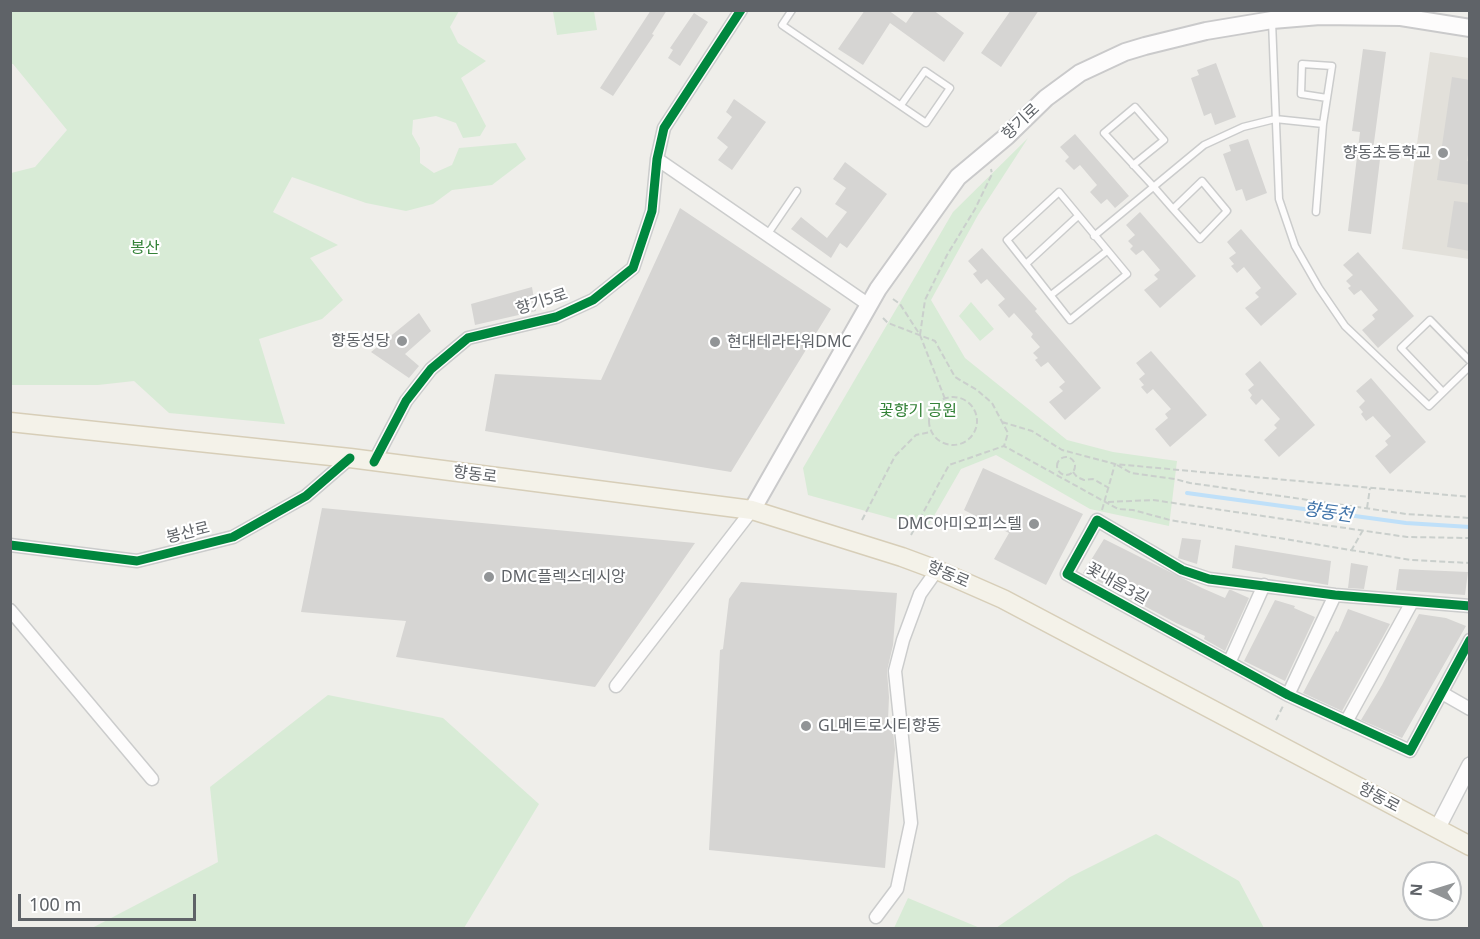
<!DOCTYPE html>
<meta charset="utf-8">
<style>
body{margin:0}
#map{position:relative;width:1480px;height:939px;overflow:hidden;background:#efeeea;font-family:"Noto Sans",sans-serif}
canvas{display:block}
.frame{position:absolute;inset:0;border:12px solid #5f6368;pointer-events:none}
.north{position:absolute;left:1402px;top:861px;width:60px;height:60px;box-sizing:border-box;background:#fff;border:2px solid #bfc1c3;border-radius:50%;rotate:274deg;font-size:16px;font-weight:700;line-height:24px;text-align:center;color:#5f6368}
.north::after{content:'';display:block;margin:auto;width:21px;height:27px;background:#919496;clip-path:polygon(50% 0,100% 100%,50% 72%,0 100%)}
.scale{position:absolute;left:18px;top:894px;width:178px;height:27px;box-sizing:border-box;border:3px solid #5f6368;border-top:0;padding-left:8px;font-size:18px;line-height:21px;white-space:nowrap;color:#5f6368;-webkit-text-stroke:4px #fff;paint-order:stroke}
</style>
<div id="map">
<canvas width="1480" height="939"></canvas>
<div class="frame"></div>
<div class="north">N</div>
<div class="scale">100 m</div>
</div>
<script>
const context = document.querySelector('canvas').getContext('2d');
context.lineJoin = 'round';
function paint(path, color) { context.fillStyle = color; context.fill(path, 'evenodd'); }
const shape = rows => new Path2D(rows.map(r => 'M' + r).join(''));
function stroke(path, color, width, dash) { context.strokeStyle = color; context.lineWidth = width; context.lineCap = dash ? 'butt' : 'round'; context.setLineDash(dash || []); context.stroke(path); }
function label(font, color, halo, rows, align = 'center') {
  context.font = font + ' "Noto Sans","Noto Sans KR",sans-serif'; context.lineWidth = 4.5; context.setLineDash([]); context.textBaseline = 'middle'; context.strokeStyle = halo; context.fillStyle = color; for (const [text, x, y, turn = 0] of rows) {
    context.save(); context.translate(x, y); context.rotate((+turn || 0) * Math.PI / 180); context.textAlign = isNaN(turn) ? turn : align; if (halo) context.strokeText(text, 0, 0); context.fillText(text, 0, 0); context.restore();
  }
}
paint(shape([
 [1430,52,1469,58,1469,259,1402,249]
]), '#e2e0da');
paint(shape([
 [11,10,459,11,450,27,458,43,486,61,461,78,486,126,480,136,463,138,456,123,436,116,413,120,412,134,420,148,420,163,434,173,452,165,459,148,516,143,526,159,492,185,452,190,433,204,406,211,366,203,292,177,273,212,338,245,310,258,343,300,322,319,259,339,285,424,169,413,134,381,98,385,11,385,11,173,35,167,67,130,13,64,11,64],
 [565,11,594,11,597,30,557,35,553,12],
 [1028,138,978,215,931,300,965,358,1067,440,1113,452,1177,461,1169,526,1090,509,996,455,961,469,927,528,808,495,803,468,953,212],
 [971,302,994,329,980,341,959,316],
 [328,695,443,718,539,804,464,928,92,928,218,862,210,787],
 [1156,834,1239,881,1264,928,996,928,1070,877],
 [908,898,980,928,894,928]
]), '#d8ebd6');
stroke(shape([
 [1187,493,1406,523,1470,527]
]), '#bfe0f9', 4);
paint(shape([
 [651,10,667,10,652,34,654,35,613,96,600,88],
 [865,10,888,10,906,23,915,10,933,10,964,33,944,62,890,23,863,65,838,49],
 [1011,10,1039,10,1001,67,981,53],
 [694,13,708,22,680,66,668,58,673,50,670,48],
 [1363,49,1386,52,1373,150,1381,151,1371,234,1348,231,1360,132,1352,131],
 [1216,63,1236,117,1215,125,1211,113,1204,116,1191,78,1199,75,1197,70],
 [1452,77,1470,80,1470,142,1467,161,1470,162,1470,185,1437,180],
 [734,99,766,122,732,170,718,160,728,147,717,138,732,117,726,112],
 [1075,134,1129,196,1115,208,1107,199,1101,204,1090,192,1097,185,1080,165,1074,170,1065,161,1069,157,1060,147],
 [1248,139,1267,193,1246,201,1242,189,1236,191,1223,154,1231,151,1229,145],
 [845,162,887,194,847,248,840,243,831,258,791,229,801,217,827,238,847,212,835,204,846,188,833,179],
 [1454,201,1470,203,1470,251,1447,247],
 [680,208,831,309,731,472,485,431,495,374,601,380],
 [1140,212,1196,276,1160,308,1144,290,1158,279,1154,275,1160,270,1143,250,1136,255,1130,249,1133,246,1128,241,1135,235,1126,225],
 [1241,229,1297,294,1261,326,1245,308,1259,297,1255,293,1261,288,1244,267,1237,273,1231,266,1234,264,1229,258,1236,253,1227,242],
 [982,248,1037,309,1035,311,1101,388,1065,420,1049,402,1063,391,1059,387,1065,382,1048,362,1041,367,1035,360,1038,358,1033,353,1040,347,1031,337,1033,334,1014,313,1009,318,998,305,1005,299,987,279,981,284,973,274,977,271,968,261],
 [1358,252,1414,316,1378,348,1362,330,1375,319,1372,315,1378,310,1361,290,1354,295,1348,288,1351,286,1346,281,1353,275,1343,265],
 [532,287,536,311,475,325,471,304],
 [419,313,431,331,405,354,419,366,409,378,371,352],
 [1151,351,1207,415,1170,447,1155,429,1168,418,1165,414,1171,409,1153,389,1147,394,1141,387,1144,385,1139,379,1145,374,1136,363],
 [1260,361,1315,425,1279,457,1264,440,1277,428,1274,425,1280,419,1262,399,1256,405,1250,398,1252,395,1248,390,1254,385,1245,374],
 [1371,378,1426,442,1390,474,1375,456,1388,445,1385,441,1391,436,1373,416,1366,421,1361,414,1363,412,1359,407,1365,401,1356,391],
 [983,468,1083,514,1046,585,994,559,1009,533,964,510],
 [322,508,695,543,595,687,396,657,406,621,301,612],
 [1182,538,1201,540,1197,564,1178,558],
 [1104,539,1202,588,1225,598,1229,590,1231,590,1249,598,1225,651,1204,639,1205,636,1176,623,1083,573],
 [1235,545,1331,561,1328,585,1232,568],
 [1351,563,1368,566,1364,589,1348,588],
 [1399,569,1468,572,1465,595,1396,590],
 [741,582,897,593,893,645,887,671,889,697,888,720,892,721,895,750,885,868,709,850,720,650,723,649,729,599],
 [1275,600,1295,606,1294,608,1315,617,1285,681,1244,661],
 [1348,609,1390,624,1342,711,1303,693,1336,631,1338,632],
 [1419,614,1446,618,1466,626,1402,738,1361,720,1382,685]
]), '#d6d5d3');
const service = shape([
 [792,10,782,25,926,123,950,88,925,71,901,105],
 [1272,21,1279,199,1295,246,1319,288,1345,326,1429,406,1470,366],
 [1133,165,1164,140,1135,107,1104,133,1153,186,1173,209,1200,239,1227,211,1202,181,1173,209],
 [1059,192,1127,274,1070,320,1007,240,1059,192],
 [1316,212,1323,124,1332,66,1302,64,1301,94,1327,98],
 [767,235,797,191],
 [1094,236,1204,145,1243,127,1275,119,1323,124],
 [1026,264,1078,216],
 [1051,295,1107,251],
 [1443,392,1401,348,1430,320,1470,361]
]);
const minor = shape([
 [657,159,869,305],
 [374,462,406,401,431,369,468,338,556,317,593,300,633,268,652,211,657,159,664,128,741,10],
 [10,545,137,561,233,537,306,496,350,458],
 [1470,606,1335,595,1209,579,1182,570,1097,520,1067,574,1288,695,1410,751,1470,640],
 [10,610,152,779],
 [1229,663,1264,585],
 [616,686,752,510],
 [1442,693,1470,709],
 [1288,695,1335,595],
 [1346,722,1412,602],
 [876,917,897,889,911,823,895,671,903,640,920,594,937,570]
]);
const tertiary = shape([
 [1437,829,1470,765]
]);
const secondary = shape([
 [752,510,878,289,958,177,1007,136,1046,98,1080,73,1125,52,1145,46,1206,31,1272,20,1320,16,1401,17,1470,28]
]);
const primary = shape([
 [10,422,350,458,752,510,902,557,937,570,1003,599,1470,846]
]);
stroke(service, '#cbcccc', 9);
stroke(minor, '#cbcccc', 15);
stroke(tertiary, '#cbcccc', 18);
stroke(secondary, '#cacacb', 20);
stroke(primary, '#d7ceb8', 21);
stroke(shape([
 [893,299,900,304,920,335,945,399],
 [883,318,888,323,935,341,955,377,977,390,992,403,1008,433,1004,446],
 [920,335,925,300,947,255,975,209,992,174,991,169],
 '929 421a24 24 0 1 1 48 0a24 24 0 1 1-48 0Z',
 [1002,422,1032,431,1062,450,1115,464,1470,497],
 '1057 466a9 9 0 1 1 18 0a9 9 0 1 1-18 0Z',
 [1117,465,1131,473,1175,479,1190,483,1406,514,1470,518],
 [1073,472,1077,477,1084,480,1093,479,1109,488],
 [1108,502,1153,500,1407,537,1470,538],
 [1367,508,1370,488],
 [1102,510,1115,464],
 [862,520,895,456,916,435,931,432],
 [911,535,949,465,1004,446,1118,509,1133,510,1170,520,1411,560,1470,563],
 [1351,551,1363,530],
 [1276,720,1283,706]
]), '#cacfcc', 2, [6, 3]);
stroke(service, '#fdfcfc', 6);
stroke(minor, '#fdfcfc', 12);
stroke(tertiary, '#fdfcfc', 15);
stroke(secondary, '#fdfcfc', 16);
stroke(primary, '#f4f2e9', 18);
stroke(shape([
 [374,462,406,401,431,369,468,338,556,317,593,300,633,268,652,211,657,159,664,128,741,10],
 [10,545,137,561,233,537,306,496,350,458],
 [1470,606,1335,595,1209,579,1182,570,1097,520,1067,574,1288,695,1410,751,1470,640]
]), '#00873e', 9);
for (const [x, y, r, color] of [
 [1443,153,6,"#919496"],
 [402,341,6,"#919496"],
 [715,342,6,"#919496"],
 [1034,524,6,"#919496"],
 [489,577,6,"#919496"],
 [806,726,6,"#919496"]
]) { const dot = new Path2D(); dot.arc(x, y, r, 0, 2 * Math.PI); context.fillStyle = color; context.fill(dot); stroke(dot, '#fff', 2); }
label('16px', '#5f6368', '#fff', [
 ["향기로",1021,122,-43],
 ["향기5로",542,302,-18],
 ["향동로",475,475,7],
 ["봉산로",188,533,-14],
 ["향동로",948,575,23],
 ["꽃내음3길",1117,584,29],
 ["향동로",1379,798,28]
]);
label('16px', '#5f6368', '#fff', [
 ["향동초등학교",1431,153],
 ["향동성당",390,341],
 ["현대테라타워DMC",727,342,"left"],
 ["DMC아미오피스텔",1022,524],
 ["DMC플렉스데시앙",501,577,"left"],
 ["GL메트로시티향동",818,726,"left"]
], 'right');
label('16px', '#348238', '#fff', [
 ["봉산",145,248],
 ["꽃향기 공원",918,411]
]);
label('italic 18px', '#4174aa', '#fff', [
 ["향동천",1328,513,8]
]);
</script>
